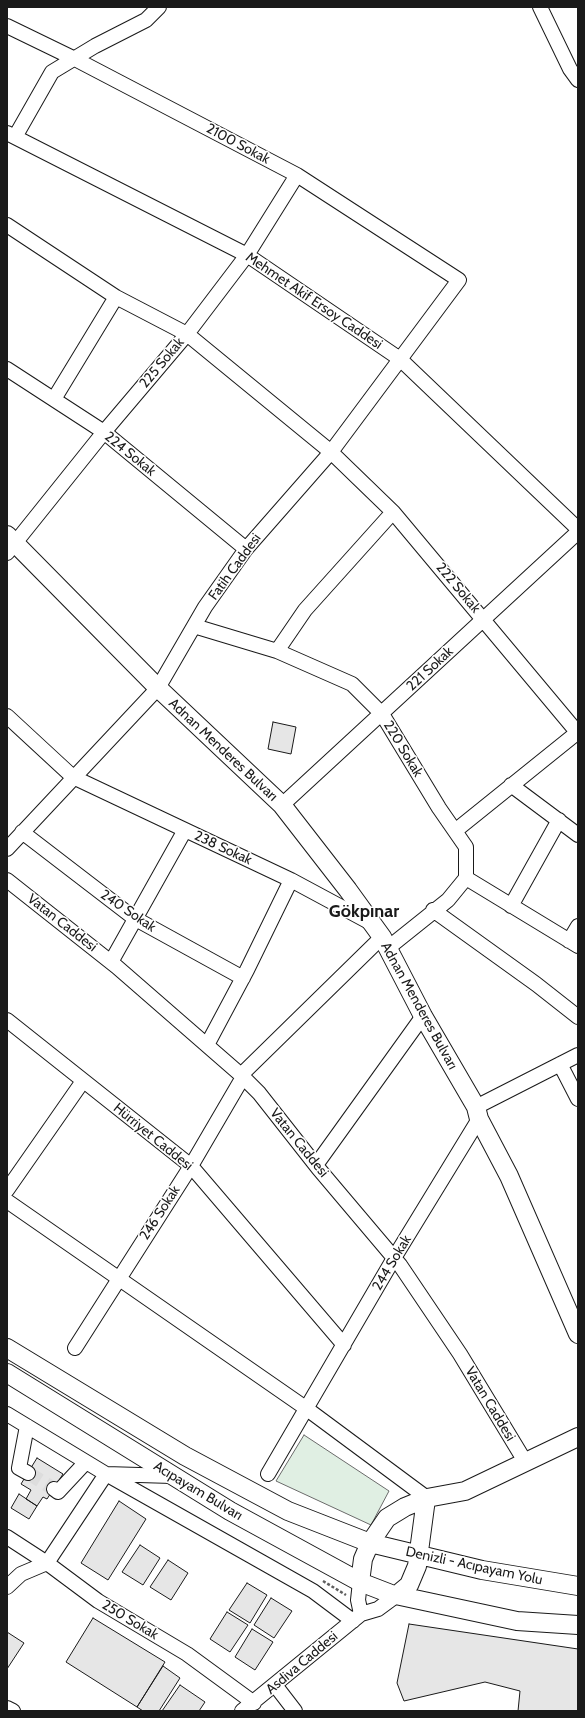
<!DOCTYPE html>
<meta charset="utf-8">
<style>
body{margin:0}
#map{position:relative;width:585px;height:1718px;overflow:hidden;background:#fff;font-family:Cabin,sans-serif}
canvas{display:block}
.frame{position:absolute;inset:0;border:8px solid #1a1a1a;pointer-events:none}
</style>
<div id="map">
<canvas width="585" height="1718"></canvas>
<div class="frame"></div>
</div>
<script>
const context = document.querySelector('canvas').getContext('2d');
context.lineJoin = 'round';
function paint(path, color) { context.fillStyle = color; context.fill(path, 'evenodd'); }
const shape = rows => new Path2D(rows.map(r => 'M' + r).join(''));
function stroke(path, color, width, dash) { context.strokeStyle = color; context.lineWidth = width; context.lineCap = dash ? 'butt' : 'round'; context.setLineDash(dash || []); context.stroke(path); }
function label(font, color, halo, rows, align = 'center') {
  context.font = font + ' Cabin,sans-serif'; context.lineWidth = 3; context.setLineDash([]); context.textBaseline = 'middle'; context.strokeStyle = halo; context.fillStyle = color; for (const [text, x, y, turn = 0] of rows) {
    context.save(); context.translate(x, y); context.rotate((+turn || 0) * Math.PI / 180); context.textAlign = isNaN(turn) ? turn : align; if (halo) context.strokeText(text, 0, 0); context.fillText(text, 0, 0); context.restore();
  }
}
const green = shape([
 [304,1435,389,1491,371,1525,276,1481,304,1435]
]);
paint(green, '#e0efe3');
stroke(green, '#6a6a6a', 1);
const building = shape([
 [273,722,296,727,291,754,268,749,273,722],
 [37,1458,63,1474,47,1499,43,1497,37,1506,26,1499,31,1490,21,1484,37,1458],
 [19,1494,37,1506,29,1519,11,1508,19,1494],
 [119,1501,146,1519,108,1580,81,1563,119,1501],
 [140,1545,160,1558,143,1585,122,1572,140,1545],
 [168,1560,188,1573,171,1600,150,1587,168,1560],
 [247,1583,267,1595,250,1623,229,1610,247,1583],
 [271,1598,292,1611,274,1638,254,1625,271,1598],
 [227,1612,248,1625,230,1652,210,1639,227,1612],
 [93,1618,165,1662,137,1707,66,1662,93,1618],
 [409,1624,578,1649,578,1711,518,1711,520,1691,485,1682,404,1701,397,1683,409,1624],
 [252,1629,273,1642,255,1670,235,1657,252,1629],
 [7,1632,24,1643,7,1669,7,1632],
 [163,1666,180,1678,159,1711,143,1711,137,1707,163,1666],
 [180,1685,205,1702,199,1711,162,1711,180,1685]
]);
paint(building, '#e6e6e6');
stroke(building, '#1a1a1a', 1);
stroke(shape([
 [28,1473,54,1489]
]), '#ddd', 14, [14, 7]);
const minor = shape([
 [540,7,570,69,578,80],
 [7,26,75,59,297,175,459,280,331,452,246,549,205,607,158,688,7,849],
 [7,133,247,255,400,359,578,529],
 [15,137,52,72,95,46,146,20,159,7],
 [7,225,116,297,187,334,331,452,393,512,577,732],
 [7,369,104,432,246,549],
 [54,399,116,297],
 [7,553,104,432,187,334,247,255,297,175],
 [194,626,277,651,352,684,382,714,439,808,466,847,466,878,448,900,388,948],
 [277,651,305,610,393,512],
 [7,716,73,777,291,880,371,923],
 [511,785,578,835],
 [282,805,578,532],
 [455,831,578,732],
 [22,832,134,918,243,978],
 [466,878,578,946],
 [7,880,117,967,241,1075,259,1093,318,1168,400,1265,460,1354,526,1463],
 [511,906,559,820],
 [433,910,536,984,578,1017],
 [569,941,578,926],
 [111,962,185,830],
 [7,1020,191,1166,344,1345],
 [207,1045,247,970,291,880],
 [560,1064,578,1099],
 [241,1075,382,937],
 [476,1107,578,1055],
 [316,1165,423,1016],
 [7,1190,83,1081],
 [7,1201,307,1409,427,1498],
 [75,1348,191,1166,243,1077],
 [7,1414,106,1474,313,1591,353,1621],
 [27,1426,19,1468,28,1473],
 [268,1474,394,1258,479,1119],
 [54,1489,58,1492,86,1462],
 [7,1537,47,1563,98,1601,187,1654,254,1703],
 [360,1582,358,1600,361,1614],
 [7,1587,21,1574,47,1563,106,1474,172,1476],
 [275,1685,295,1711],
 [7,1708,13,1711],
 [242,1711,361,1614,378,1609,397,1595]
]);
const major = shape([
 [7,535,158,688,282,805,348,890,382,937,423,1016,476,1107,479,1119,509,1176,578,1334],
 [7,1348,185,1456,288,1511,370,1543,482,1570,578,1586],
 [7,1373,230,1511,360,1582,391,1594,517,1621,578,1625],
 [360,1582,363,1559,370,1543,387,1518,405,1507,427,1498,465,1491,578,1437],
 [397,1595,409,1585,417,1566,426,1499]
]);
stroke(minor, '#1a1a1a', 16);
stroke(major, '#1a1a1a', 20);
stroke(shape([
 [323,1581,346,1595]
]), '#5f5f5f', 2.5, [3, 2]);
stroke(minor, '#fff', 14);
stroke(major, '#fff', 18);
label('14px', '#1a1a1a', '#fff', [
 ["2100 Sokak",238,144,28],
 ["Mehmet Akif Ersoy Caddesi",314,301,34],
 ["225 Sokak",162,363,-50],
 ["224 Sokak",130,454,39],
 ["Fatih Caddesi",235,567,-54],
 ["222 Sokak",458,588,50],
 ["221 Sokak",430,669,-43],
 ["220 Sokak",403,749,59],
 ["Adnan Menderes Bulvarı",223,750,43],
 ["238 Sokak",223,848,25],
 ["240 Sokak",128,911,34],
 ["Vatan Caddesi",62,923,38],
 ["Adnan Menderes Bulvarı",419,1006,61],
 ["Hürriyet Caddesi",153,1137,39],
 ["Vatan Caddesi",299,1143,51],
 ["246 Sokak",160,1213,-57],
 ["244 Sokak",392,1263,-59],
 ["Vatan Caddesi",490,1404,59],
 ["Acıpayam Bulvarı",198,1491,31],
 ["Denizli - Acıpayam Yolu",474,1566,12],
 ["250 Sokak",130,1620,31],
 ["Asdiva Caddesi",302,1663,-40]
]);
label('bold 18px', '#1a1a1a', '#fff', [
 ["Gökpınar",364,912]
]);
</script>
